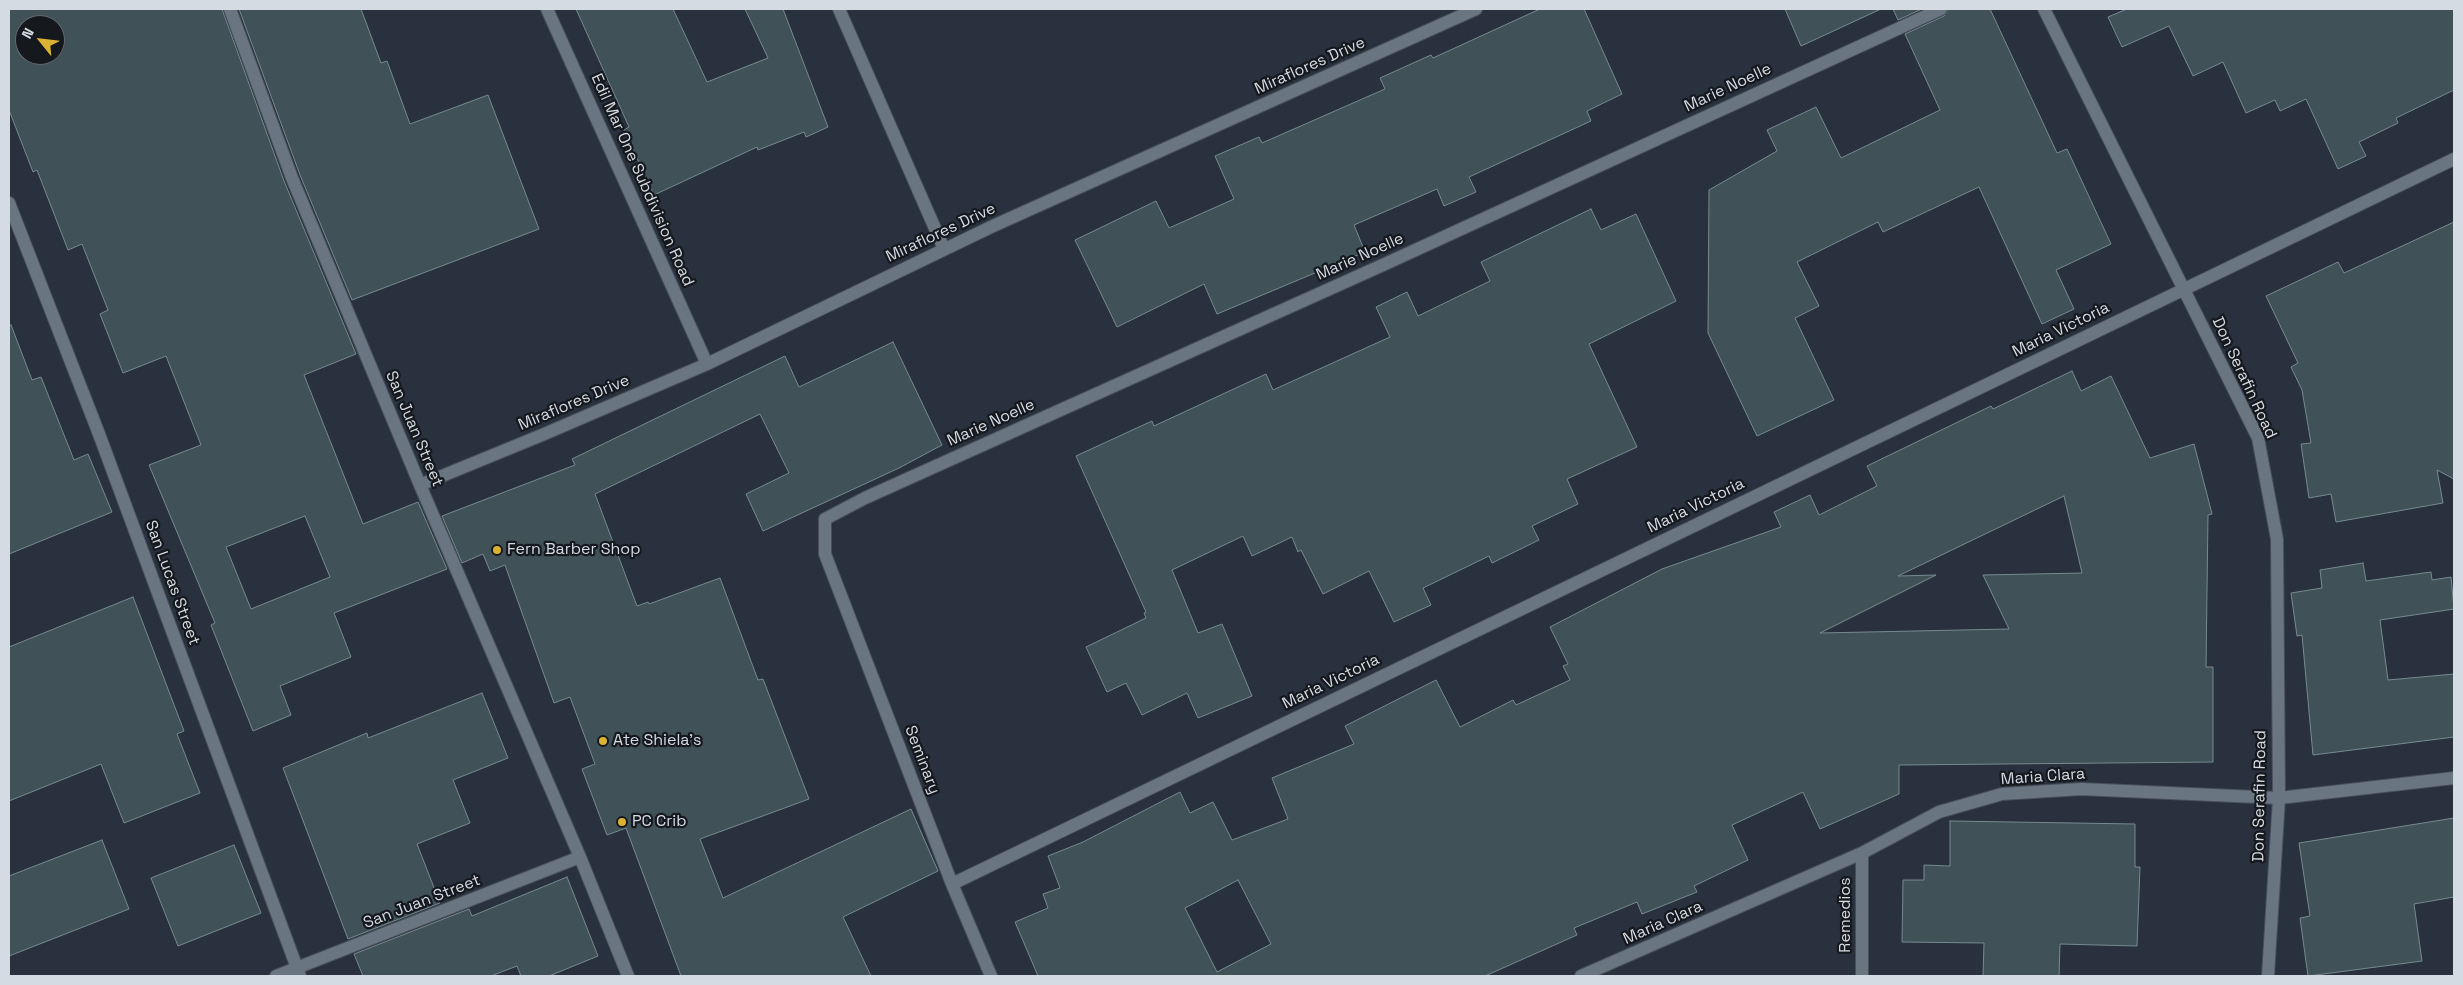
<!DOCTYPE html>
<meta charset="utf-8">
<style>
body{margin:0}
#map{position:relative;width:2463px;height:985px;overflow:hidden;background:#28313d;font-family:"Space Grotesk",sans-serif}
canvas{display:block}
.frame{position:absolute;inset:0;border:10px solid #d5dbe2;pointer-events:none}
.north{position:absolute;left:15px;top:15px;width:50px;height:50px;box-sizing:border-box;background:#15191e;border:1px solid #62676c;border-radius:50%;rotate:299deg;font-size:14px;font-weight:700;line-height:20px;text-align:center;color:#d5dbe2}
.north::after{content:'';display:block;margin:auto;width:18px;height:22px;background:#dab333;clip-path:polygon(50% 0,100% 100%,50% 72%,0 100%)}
</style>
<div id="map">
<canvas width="2463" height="985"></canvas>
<div class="frame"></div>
<div class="north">N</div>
</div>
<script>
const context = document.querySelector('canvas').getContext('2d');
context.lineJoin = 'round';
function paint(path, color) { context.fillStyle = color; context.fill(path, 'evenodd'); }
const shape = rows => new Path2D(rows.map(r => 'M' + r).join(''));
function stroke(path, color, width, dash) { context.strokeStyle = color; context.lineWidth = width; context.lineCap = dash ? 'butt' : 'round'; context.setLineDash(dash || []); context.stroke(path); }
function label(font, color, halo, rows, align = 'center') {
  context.font = font + ' "Space Grotesk",sans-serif'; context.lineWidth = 4.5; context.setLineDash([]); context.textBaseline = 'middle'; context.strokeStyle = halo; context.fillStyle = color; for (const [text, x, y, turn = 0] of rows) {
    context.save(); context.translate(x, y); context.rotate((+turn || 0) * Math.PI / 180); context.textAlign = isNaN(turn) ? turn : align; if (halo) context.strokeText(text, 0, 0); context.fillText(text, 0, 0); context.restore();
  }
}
const building = shape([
 [9,9,222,9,284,181,356,354,304,375,363,524,418,502,447,569,334,613,351,657,280,686,291,715,253,731,211,625,215,623,149,465,201,445,166,356,123,373,100,314,108,310,82,244,68,250,37,170,33,172,9,110,9,9],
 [25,25,55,25,55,55,25,55,25,25],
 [305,516,330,577,251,609,226,547,305,516],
 [239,9,361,9,381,63,387,61,410,124,488,95,539,229,352,300,300,175,239,9],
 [576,9,673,9,707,82,768,58,745,9,783,9,828,127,806,137,804,132,758,150,757,147,654,195,624,130,629,127,576,9],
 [1540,9,1584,9,1622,94,1587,111,1591,121,1469,177,1476,192,1444,206,1437,189,1354,225,1365,252,1217,314,1204,284,1117,327,1075,240,1156,201,1169,228,1234,199,1215,156,1259,137,1262,143,1385,89,1380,78,1431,55,1433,58,1540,9],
 [1785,9,1881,9,1801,46,1785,9],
 [1893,9,1922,9,1898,20,1893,9],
 [1949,9,1990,9,2057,153,2067,149,2111,244,2056,270,2074,309,2042,324,1979,187,1883,232,1878,222,1797,262,1819,306,1795,318,1834,400,1757,436,1708,333,1709,190,1777,151,1767,130,1816,107,1841,158,1940,110,1905,34,1944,16,1949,9],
 [2127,9,2454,9,2454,90,2396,118,2398,123,2359,142,2366,156,2338,169,2306,99,2280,111,2275,100,2246,113,2223,62,2193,76,2169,26,2122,47,2108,17,2127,9],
 [1591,209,1601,230,1636,214,1676,301,1589,344,1637,447,1567,479,1578,504,1532,526,1539,540,1492,563,1489,556,1423,588,1431,605,1394,622,1369,571,1323,594,1301,550,1298,552,1292,537,1252,556,1243,536,1172,570,1198,633,1222,624,1252,696,1198,718,1187,693,1142,715,1126,683,1107,692,1086,647,1146,618,1144,613,1146,612,1076,456,1152,421,1154,426,1266,374,1273,390,1390,337,1376,307,1407,292,1418,316,1490,281,1481,262,1591,209],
 [2454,222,2454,479,2437,470,2443,503,2336,522,2331,494,2309,498,2301,444,2311,443,2302,390,2291,367,2298,363,2266,296,2338,262,2344,273,2454,222],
 [11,325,32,380,41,377,74,460,88,454,112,512,9,554,9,326,11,325],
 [893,342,942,445,899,468,763,531,746,494,789,473,760,414,595,494,637,606,648,602,649,604,720,578,758,680,763,679,809,799,700,839,723,898,911,809,938,871,843,917,871,976,681,976,626,828,607,835,582,769,595,764,570,697,554,703,505,565,490,571,483,554,462,563,442,516,575,465,572,459,785,356,799,387,893,342],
 [2072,371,2081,391,2111,376,2150,458,2194,444,2212,514,2208,515,2206,667,2213,667,2213,762,1899,765,1899,794,1820,829,1803,792,1732,825,1748,860,1694,886,1697,892,1642,914,1637,902,1574,928,1577,935,1485,976,1038,976,1015,922,1048,908,1043,894,1060,888,1048,856,1083,842,1180,792,1190,813,1213,802,1232,840,1288,819,1272,778,1354,744,1345,726,1436,680,1460,727,1513,700,1516,705,1570,680,1563,666,1568,664,1550,627,1662,569,1781,527,1774,512,1810,495,1819,515,1877,486,1867,466,1991,406,1993,409,2072,371],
 [2064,496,2082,573,1983,575,2009,629,1820,633,1936,575,1898,576,2064,496],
 [1238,880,1271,944,1217,972,1185,908,1238,880],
 [2363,563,2366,581,2431,572,2432,580,2451,577,2454,609,2380,620,2388,680,2454,674,2454,737,2313,755,2302,635,2297,636,2291,593,2322,588,2320,570,2363,563],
 [133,597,184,731,177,734,200,793,124,823,101,764,9,801,9,647,133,597],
 [482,693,508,758,453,780,470,823,417,844,440,903,348,939,283,768,367,733,368,738,482,693],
 [2454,818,2454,897,2414,904,2422,961,2308,976,2300,918,2310,916,2299,843,2454,818],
 [1950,821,2135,824,2135,867,2140,867,2137,946,2060,944,2059,976,1983,976,1984,943,1902,942,1903,880,1924,880,1924,865,1950,866,1950,821],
 [102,840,129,909,9,956,9,876,102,840],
 [234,845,261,913,178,946,151,878,234,845],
 [567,877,598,956,549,976,521,976,517,966,491,976,363,976,354,954,469,909,472,916,567,877]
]);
paint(building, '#405258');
stroke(building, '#778a91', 1);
const minor = shape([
 [230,9,292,178,420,485,580,857,628,976],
 [547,9,707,364],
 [839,9,944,249],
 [2044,9,2258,438,2277,539,2279,798,2268,976],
 [9,203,99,434,300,976],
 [420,485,542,435,707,364,993,226,1476,9],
 [1862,853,1862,976],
 [952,884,2454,159],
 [276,976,580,857],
 [991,976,952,884,825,554,825,519,865,498,1385,264,1941,9],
 [1581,976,1862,853,1939,812,2002,794,2081,789,2279,798,2454,778]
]);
stroke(minor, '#484f59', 14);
stroke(minor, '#6a7582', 12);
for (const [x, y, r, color] of [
 [497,550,5,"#dab333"],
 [603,741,5,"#dab333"],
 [622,822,5,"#dab333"]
]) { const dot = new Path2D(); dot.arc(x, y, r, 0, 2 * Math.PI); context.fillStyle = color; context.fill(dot); stroke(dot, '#15191e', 2); }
label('16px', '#d5dbe2', '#15191e', [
 ["Miraflores Drive",1310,66,-24],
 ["Marie Noelle",1728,88,-25],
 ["Edil Mar One Subdivision Road",642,180,66],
 ["Miraflores Drive",941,233,-25],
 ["Marie Noelle",1360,257,-24],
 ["Maria Victoria",2061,330,-26],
 ["Don Serafin Road",2244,378,65],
 ["Miraflores Drive",574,403,-23],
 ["Marie Noelle",991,423,-24],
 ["San Juan Street",414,429,67],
 ["Maria Victoria",1696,506,-26],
 ["San Lucas Street",172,583,70],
 ["Maria Victoria",1331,682,-26],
 ["Seminary",922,760,69],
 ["Maria Clara",2043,777,-4],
 ["Don Serafin Road",2260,796,-89],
 ["San Juan Street",422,902,-21],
 ["Remedios",1846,915,-90],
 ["Maria Clara",1663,923,-24]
]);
label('16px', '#d5dbe2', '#15191e', [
 ["Fern Barber Shop",507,550],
 ["Ate Shiela’s",613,741],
 ["PC Crib",632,822]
], 'left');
</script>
